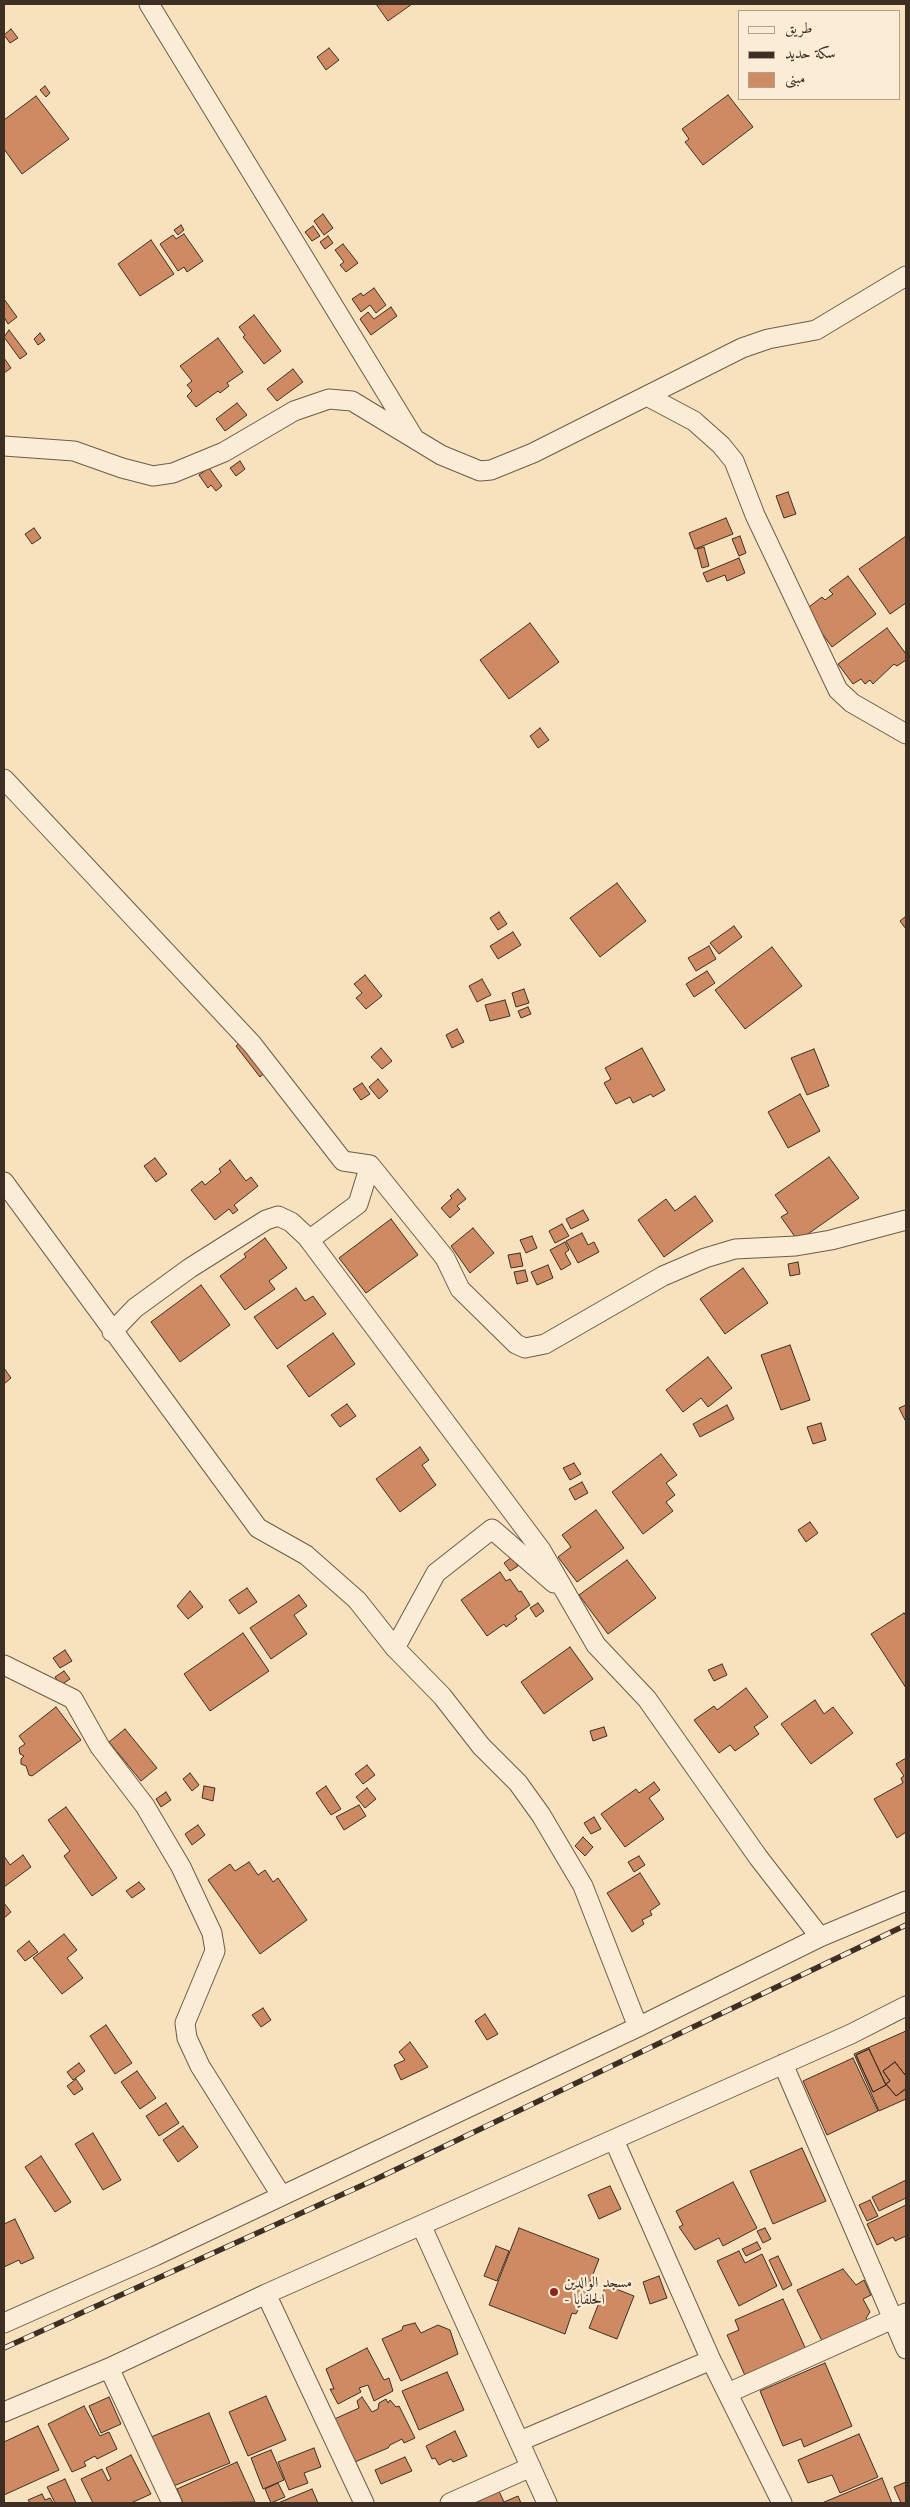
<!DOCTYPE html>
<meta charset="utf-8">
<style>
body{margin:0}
#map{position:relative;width:910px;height:2507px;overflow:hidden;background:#f8e2be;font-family:"Old Standard TT",Amiri,serif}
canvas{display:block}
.frame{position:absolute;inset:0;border:5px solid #3e2f25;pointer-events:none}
.legend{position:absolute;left:738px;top:10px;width:162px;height:90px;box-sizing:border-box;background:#faecd5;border:1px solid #afa08f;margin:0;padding:6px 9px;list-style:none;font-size:15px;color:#3e2f25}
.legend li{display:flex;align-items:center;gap:10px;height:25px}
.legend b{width:25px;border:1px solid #afa08f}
</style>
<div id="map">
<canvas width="910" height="2507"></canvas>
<div class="frame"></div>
<ul class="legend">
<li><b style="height:6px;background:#faecd5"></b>طريق</li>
<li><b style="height:6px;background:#3e2f25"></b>سكة حديد</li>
<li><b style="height:14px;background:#ce8a63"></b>مبنى</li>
</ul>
</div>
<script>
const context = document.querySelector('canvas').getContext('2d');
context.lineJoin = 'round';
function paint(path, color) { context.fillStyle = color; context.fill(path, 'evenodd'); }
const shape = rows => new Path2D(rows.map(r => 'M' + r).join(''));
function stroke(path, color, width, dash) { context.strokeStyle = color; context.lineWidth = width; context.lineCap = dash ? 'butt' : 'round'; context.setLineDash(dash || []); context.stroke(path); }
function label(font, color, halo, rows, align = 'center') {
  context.font = font + ' "Old Standard TT",Amiri,serif'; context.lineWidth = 4.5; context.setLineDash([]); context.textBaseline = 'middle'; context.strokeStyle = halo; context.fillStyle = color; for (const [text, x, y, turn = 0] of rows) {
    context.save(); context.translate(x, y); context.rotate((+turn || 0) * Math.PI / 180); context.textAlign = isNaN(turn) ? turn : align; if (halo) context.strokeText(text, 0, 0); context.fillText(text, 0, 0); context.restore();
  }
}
const building = shape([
 [376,4,412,4,388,21,376,4],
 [11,29,18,38,10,43,4,35,11,29],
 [329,48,339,60,326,70,317,57,329,48],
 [45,86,50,93,46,97,40,90,45,86],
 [728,95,753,127,703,165,685,142,689,139,682,129,728,95],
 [36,96,69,139,22,174,4,149,4,120,36,96],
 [323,214,333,228,324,235,314,221,323,214],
 [181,225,184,230,178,235,174,230,181,225],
 [313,226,320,236,312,241,305,232,313,226],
 [184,234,203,261,187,272,184,267,178,271,160,244,173,235,176,239,184,234],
 [328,236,333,243,325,249,320,242,328,236],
 [151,240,174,274,140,296,118,264,151,240],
 [343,244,358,263,346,272,340,265,344,262,335,250,343,244],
 [374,288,386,305,376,313,370,305,361,312,352,299,361,293,363,296,374,288],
 [4,299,17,317,8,324,4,317,4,299],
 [391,307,397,316,371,335,360,319,368,312,374,319,391,307],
 [254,315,281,351,264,364,243,337,245,335,239,327,254,315],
 [9,330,27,354,20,359,4,337,9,330],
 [40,333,45,340,38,345,34,339,40,333],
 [218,338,243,372,227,383,229,386,220,393,218,391,196,407,187,396,192,391,187,385,192,381,180,366,218,338],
 [4,358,11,368,4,373,4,358],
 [293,369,303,382,277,401,267,389,293,369],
 [237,403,247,415,225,431,216,419,237,403],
 [240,461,245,469,236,476,230,468,240,461],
 [209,468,222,486,216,491,211,485,208,488,199,475,209,468],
 [788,492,796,514,784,518,776,496,788,492],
 [726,518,733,534,695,549,689,533,726,518],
 [34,528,41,538,32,544,25,534,34,528],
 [740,536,746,553,739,556,732,539,740,536],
 [906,536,906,603,890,614,859,569,906,536],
 [704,547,709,566,702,568,697,549,704,547],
 [739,558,745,573,727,581,725,575,707,582,703,573,739,558],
 [848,576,876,614,832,647,805,610,822,597,825,600,833,594,829,590,848,576],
 [530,623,559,662,509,699,480,660,530,623],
 [887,628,906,654,906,660,897,666,894,664,873,684,870,680,865,684,861,679,853,684,838,664,887,628],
 [540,728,549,740,538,748,530,736,540,728],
 [617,883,646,921,600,957,570,918,617,883],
 [499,912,507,924,498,930,490,918,499,912],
 [906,916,906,929,900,921,906,916],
 [734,926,742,937,719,954,710,943,734,926],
 [513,932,521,945,498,959,490,946,513,932],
 [709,946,716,959,696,971,688,958,709,946],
 [772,947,802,986,745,1029,715,990,772,947],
 [707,971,715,983,694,997,686,984,707,971],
 [365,975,382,996,366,1009,356,998,362,993,354,984,365,975],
 [482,979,491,995,477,1002,469,986,482,979],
 [524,989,529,1003,516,1007,512,993,524,989],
 [505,1000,510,1016,490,1021,485,1005,505,1000],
 [528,1007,531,1014,521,1018,518,1011,528,1007],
 [457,1029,464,1042,452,1048,446,1035,457,1029],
 [243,1040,267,1071,260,1077,236,1046,243,1040],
 [381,1048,392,1061,382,1069,371,1057,381,1048],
 [642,1048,665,1090,653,1097,651,1094,633,1103,630,1097,616,1104,604,1083,611,1079,605,1068,642,1048],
 [814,1049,829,1086,807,1095,791,1058,814,1049],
 [378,1079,388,1091,379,1099,369,1087,378,1079],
 [362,1083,370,1094,361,1100,353,1089,362,1083],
 [800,1094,820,1131,788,1148,768,1112,800,1094],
 [829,1157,859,1198,798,1241,781,1217,788,1213,775,1195,829,1157],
 [155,1158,167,1174,156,1182,144,1166,155,1158],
 [230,1160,246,1181,251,1177,258,1186,234,1205,238,1210,233,1214,229,1209,215,1220,191,1190,202,1181,205,1185,221,1172,219,1169,230,1160],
 [458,1189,466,1199,457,1206,460,1209,450,1218,441,1208,452,1198,450,1196,458,1189],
 [695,1196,713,1221,664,1257,638,1220,666,1199,675,1211,695,1196],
 [583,1210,589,1220,571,1229,566,1219,583,1210],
 [391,1219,418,1255,366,1293,339,1258,391,1219],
 [562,1224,569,1236,555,1243,549,1231,562,1224],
 [473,1228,494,1253,470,1273,451,1246,473,1228],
 [582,1233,588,1245,594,1242,599,1252,578,1263,566,1241,582,1233],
 [532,1236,537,1248,526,1253,520,1240,532,1236],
 [265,1238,287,1268,269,1281,275,1289,245,1310,220,1276,246,1257,244,1254,265,1238],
 [565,1242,569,1250,565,1253,571,1264,561,1270,550,1250,565,1242],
 [520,1253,523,1266,511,1268,508,1255,520,1253],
 [798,1262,800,1274,790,1276,788,1264,798,1262],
 [548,1265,553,1278,537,1285,531,1272,548,1265],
 [743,1268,768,1303,725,1334,700,1299,743,1268],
 [525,1270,528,1281,517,1284,514,1272,525,1270],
 [201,1285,230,1325,180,1362,151,1322,201,1285],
 [296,1288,305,1301,313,1296,326,1314,277,1349,254,1317,296,1288],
 [333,1333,355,1364,309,1397,287,1366,333,1333],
 [790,1345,810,1400,781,1410,761,1355,790,1345],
 [708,1357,732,1388,708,1407,701,1398,683,1412,666,1390,708,1357],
 [4,1368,11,1378,4,1384,4,1368],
 [347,1404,356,1416,340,1427,331,1415,347,1404],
 [727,1405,734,1419,700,1437,693,1424,727,1405],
 [906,1405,906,1422,899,1408,906,1405],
 [821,1423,826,1440,813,1444,807,1427,821,1423],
 [420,1447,429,1460,422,1465,436,1485,400,1512,376,1479,420,1447],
 [661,1454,677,1475,666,1483,675,1495,666,1502,673,1511,643,1534,612,1492,661,1454],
 [574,1463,581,1474,570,1480,563,1468,574,1463],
 [582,1482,588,1493,575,1500,569,1489,582,1482],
 [596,1510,624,1548,577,1582,558,1557,571,1547,562,1535,596,1510],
 [810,1522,818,1533,806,1542,798,1530,810,1522],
 [512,1557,518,1566,510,1571,504,1563,512,1557],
 [627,1560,656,1598,608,1634,579,1595,627,1560],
 [500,1572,506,1581,510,1579,519,1592,521,1591,530,1605,515,1616,517,1619,506,1627,504,1624,487,1636,461,1600,500,1572],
 [247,1588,257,1602,239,1614,229,1600,247,1588],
 [190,1591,203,1607,188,1619,177,1606,190,1591],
 [299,1595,307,1606,294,1615,307,1634,271,1659,250,1628,299,1595],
 [538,1603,544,1611,536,1617,530,1608,538,1603],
 [904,1613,906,1616,906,1688,871,1634,904,1613],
 [243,1633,269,1671,210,1711,184,1674,243,1633],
 [570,1647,593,1679,544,1714,521,1682,570,1647],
 [65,1650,72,1661,60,1668,53,1658,65,1650],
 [722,1664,727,1675,714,1681,708,1670,722,1664],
 [64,1671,70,1679,61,1685,55,1677,64,1671],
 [746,1688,768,1717,754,1727,759,1734,735,1751,730,1745,719,1753,694,1720,714,1706,717,1710,746,1688],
 [815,1700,824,1714,833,1707,853,1733,811,1764,781,1724,815,1700],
 [56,1707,81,1740,32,1776,29,1775,26,1766,21,1764,21,1759,24,1756,20,1754,19,1748,25,1744,19,1736,56,1707],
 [604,1727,607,1736,593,1741,590,1731,604,1727],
 [125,1729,157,1768,141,1781,109,1742,125,1729],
 [906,1758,906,1832,897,1838,874,1799,903,1783,901,1778,904,1776,896,1764,906,1758],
 [367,1765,375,1775,363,1784,355,1774,367,1765],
 [190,1773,199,1785,192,1791,183,1779,190,1773],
 [654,1782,660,1790,649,1798,664,1819,625,1847,601,1814,636,1789,639,1793,654,1782],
 [204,1786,215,1788,213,1801,202,1798,204,1786],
 [326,1786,341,1809,331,1815,316,1793,326,1786],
 [367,1788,376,1799,365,1808,356,1797,367,1788],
 [166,1792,171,1800,161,1807,156,1799,166,1792],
 [359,1805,366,1816,344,1830,336,1817,359,1805],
 [66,1807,117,1878,92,1896,64,1856,70,1851,48,1820,66,1807],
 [594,1817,601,1829,591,1834,584,1823,594,1817],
 [198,1825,205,1835,192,1845,185,1834,198,1825],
 [583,1837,593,1847,585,1856,575,1846,583,1837],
 [23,1855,31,1867,4,1887,4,1856,10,1865,23,1855],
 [639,1856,645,1865,634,1872,628,1862,639,1856],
 [249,1862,258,1875,265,1870,273,1882,278,1878,307,1920,260,1954,208,1880,230,1864,235,1871,249,1862],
 [640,1873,660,1904,650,1911,652,1915,642,1920,644,1924,632,1932,607,1893,640,1873],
 [139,1882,145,1889,132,1898,126,1891,139,1882],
 [4,1903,11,1912,4,1918,4,1903],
 [64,1934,77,1950,67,1958,83,1978,62,1994,33,1958,64,1934],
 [29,1941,38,1952,25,1961,17,1951,29,1941],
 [263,2008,271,2020,261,2027,252,2015,263,2008],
 [485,2014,498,2034,487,2040,475,2021,485,2014],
 [106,2025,132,2063,115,2074,90,2036,106,2025],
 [906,2031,906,2076,895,2062,883,2071,890,2081,886,2084,896,2096,906,2088,906,2099,879,2111,854,2054,906,2031],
 [869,2049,886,2085,873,2092,856,2055,869,2049],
 [410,2042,428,2067,401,2080,394,2065,405,2060,399,2052,410,2042],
 [869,2049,886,2085,873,2092,856,2055,869,2049],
 [853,2058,878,2111,827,2135,803,2081,853,2058],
 [895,2062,906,2076,906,2089,896,2096,886,2084,890,2081,883,2071,895,2062],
 [79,2063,85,2071,73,2080,67,2072,79,2063],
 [137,2071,156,2098,140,2109,121,2082,137,2071],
 [76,2079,83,2089,74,2095,67,2086,76,2079],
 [166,2103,179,2123,159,2136,146,2116,166,2103],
 [183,2126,198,2147,178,2162,163,2140,183,2126],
 [93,2133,121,2180,103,2190,75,2144,93,2133],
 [802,2148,826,2201,773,2224,750,2171,802,2148],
 [41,2156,71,2202,55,2212,25,2167,41,2156],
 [906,2180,906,2198,879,2211,872,2197,906,2180],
 [733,2182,757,2228,723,2246,719,2238,695,2250,679,2227,683,2225,676,2211,733,2182],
 [610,2186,621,2209,599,2219,588,2195,610,2186],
 [870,2200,878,2216,867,2221,859,2205,870,2200],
 [906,2205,906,2236,895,2241,893,2237,877,2245,867,2224,906,2205],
 [15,2219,34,2258,21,2264,19,2260,4,2267,4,2224,15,2219],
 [519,2228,599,2259,583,2300,576,2314,572,2313,565,2334,489,2305,519,2228],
 [765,2228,771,2239,763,2243,757,2231,765,2228],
 [757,2242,761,2249,746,2256,742,2249,757,2242],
 [496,2246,509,2251,497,2281,484,2276,496,2246],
 [739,2251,745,2263,762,2254,777,2286,739,2306,717,2261,739,2251],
 [778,2256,792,2285,783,2290,769,2260,778,2256],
 [843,2269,856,2285,864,2280,871,2295,863,2299,870,2312,866,2318,869,2322,824,2345,797,2290,843,2269],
 [659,2276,667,2298,650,2304,643,2282,659,2276],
 [606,2285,634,2296,617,2339,589,2328,606,2285],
 [783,2299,808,2354,747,2380,727,2335,739,2330,735,2320,783,2299],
 [415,2323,421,2333,438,2325,450,2330,458,2354,401,2381,382,2339,402,2330,403,2326,415,2323],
 [367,2348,384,2380,389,2378,393,2391,374,2401,368,2385,359,2388,361,2392,338,2404,330,2389,334,2389,326,2369,367,2348],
 [825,2363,852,2426,804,2447,801,2439,783,2446,760,2391,825,2363],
 [447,2372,464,2410,419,2430,402,2391,447,2372],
 [266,2396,286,2440,248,2456,229,2412,266,2396],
 [109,2397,121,2424,101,2433,89,2406,109,2397],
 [362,2397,372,2412,378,2409,379,2403,386,2399,388,2403,390,2400,396,2407,399,2406,415,2438,404,2443,402,2439,390,2445,388,2448,350,2464,330,2421,359,2408,357,2401,362,2397],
 [84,2406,100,2436,109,2432,117,2449,97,2459,95,2456,84,2462,86,2466,72,2472,48,2424,84,2406],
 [209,2413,230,2463,171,2487,151,2437,209,2413],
 [38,2426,59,2470,4,2495,4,2442,38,2426],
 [455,2431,467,2456,453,2462,451,2459,439,2465,435,2458,432,2459,426,2446,455,2431],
 [859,2434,878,2477,840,2493,832,2475,808,2483,798,2460,859,2434],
 [314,2448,321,2467,304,2473,308,2483,289,2490,278,2462,314,2448],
 [271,2450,284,2480,263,2489,251,2458,271,2450],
 [131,2455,151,2494,131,2503,93,2503,81,2479,102,2469,108,2481,111,2479,106,2468,131,2455],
 [405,2457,412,2471,381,2484,375,2470,405,2457],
 [237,2462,255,2502,183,2503,177,2489,237,2462],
 [882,2478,892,2503,822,2503,882,2478],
 [65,2479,76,2503,55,2503,47,2487,65,2479],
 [906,2482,906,2503,901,2503,894,2487,906,2482],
 [278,2483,285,2497,271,2503,265,2489,278,2483],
 [497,2487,504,2502,518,2496,521,2503,462,2503,497,2487],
 [312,2489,318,2503,278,2503,312,2489],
 [42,2494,45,2500,50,2498,53,2503,30,2503,28,2500,42,2494]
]);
paint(building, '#ce8a63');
stroke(building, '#3e2f25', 1);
const street = shape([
 [149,4,414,438],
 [647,396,694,421,721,445,734,461,755,515,838,690,852,703,906,734],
 [4,446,74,451,122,468,153,476,173,473,224,452,294,411,329,399,340,400,352,401,441,455,480,471,491,470,533,453,742,348,768,339,816,330,906,276],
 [4,779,252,1044,343,1161,370,1165,358,1204,309,1240],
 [370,1165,445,1258,460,1289,516,1344,525,1348,545,1344,663,1276,705,1258,735,1249,796,1246,831,1240,906,1220],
 [4,1182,258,1528,306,1555,357,1600,395,1648,442,1696,481,1746,518,1783,541,1815,583,1886,638,2027],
 [112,1332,135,1308,190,1268,266,1220,278,1216,291,1222,307,1237,541,1550,596,1645,647,1699,758,1857,820,1937],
 [395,1648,436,1573,492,1529,554,1583],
 [4,1665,73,1699,100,1747,145,1806,181,1867,212,1933,215,1951,185,2023,187,2038,200,2066,281,2195],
 [783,2064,906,2349],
 [614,2140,711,2360,782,2503],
 [422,2227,547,2503],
 [266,2294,364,2503],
 [4,2323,155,2256,638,2027,820,1937,906,1901],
 [109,2368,172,2503],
 [728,2393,906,2313],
 [4,2412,109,2368,266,2294,851,2034,906,2006],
 [520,2441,711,2360],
 [450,2503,531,2467]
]);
stroke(street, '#6c5c4b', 21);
stroke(street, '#faecd5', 19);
const rail = shape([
 [4,2348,374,2180,906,1925]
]);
stroke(rail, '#3e2f25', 5.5);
stroke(rail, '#faecd5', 4, [11]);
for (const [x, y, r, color] of [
 [554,2292,5,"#8f2418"]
]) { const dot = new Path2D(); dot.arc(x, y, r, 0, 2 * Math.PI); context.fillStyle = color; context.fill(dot); stroke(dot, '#faecd5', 2); }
label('15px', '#3e2f25', '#faecd5', [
 ["مسجد الوالدين",564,2283],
 ["- الحلفايا",564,2300]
], 'left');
</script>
